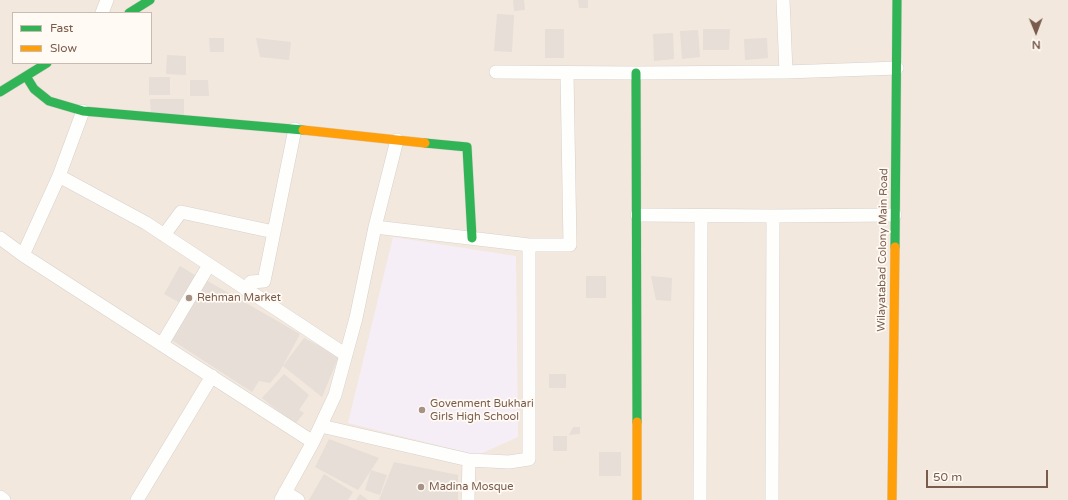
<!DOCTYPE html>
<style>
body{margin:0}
#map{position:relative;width:1068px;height:500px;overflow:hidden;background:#f9f5f0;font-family:"Varela Round",sans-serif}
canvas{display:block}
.legend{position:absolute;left:12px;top:12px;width:140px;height:52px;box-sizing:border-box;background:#fffaf3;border:1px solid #cabbb1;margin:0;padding:5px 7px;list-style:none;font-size:12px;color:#7a5c4d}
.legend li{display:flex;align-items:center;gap:8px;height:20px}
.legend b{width:20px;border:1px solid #cabbb1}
.north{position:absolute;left:1016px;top:12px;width:40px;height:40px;-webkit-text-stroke:3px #fffaf3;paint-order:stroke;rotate:179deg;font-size:11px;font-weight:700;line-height:16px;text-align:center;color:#7a5c4d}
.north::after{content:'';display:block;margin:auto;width:14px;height:18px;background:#7a5c4d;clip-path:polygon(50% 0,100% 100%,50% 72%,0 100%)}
.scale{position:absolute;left:926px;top:470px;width:122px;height:18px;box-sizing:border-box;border:2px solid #7a5c4d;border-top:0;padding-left:5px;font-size:12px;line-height:14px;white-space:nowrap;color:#7a5c4d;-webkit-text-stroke:3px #fffaf3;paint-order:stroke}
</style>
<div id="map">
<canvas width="1068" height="500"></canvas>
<ul class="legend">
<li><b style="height:5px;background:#30b455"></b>Fast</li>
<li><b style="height:5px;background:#ff9f0a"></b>Slow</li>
</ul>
<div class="north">N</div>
<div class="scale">50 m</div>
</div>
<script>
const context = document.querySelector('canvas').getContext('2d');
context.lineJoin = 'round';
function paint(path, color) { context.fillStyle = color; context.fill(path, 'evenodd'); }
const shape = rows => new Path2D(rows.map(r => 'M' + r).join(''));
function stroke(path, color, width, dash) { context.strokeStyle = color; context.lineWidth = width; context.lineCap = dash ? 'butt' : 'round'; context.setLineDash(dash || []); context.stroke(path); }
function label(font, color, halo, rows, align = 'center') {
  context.font = font + ' "Varela Round",sans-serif'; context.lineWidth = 3.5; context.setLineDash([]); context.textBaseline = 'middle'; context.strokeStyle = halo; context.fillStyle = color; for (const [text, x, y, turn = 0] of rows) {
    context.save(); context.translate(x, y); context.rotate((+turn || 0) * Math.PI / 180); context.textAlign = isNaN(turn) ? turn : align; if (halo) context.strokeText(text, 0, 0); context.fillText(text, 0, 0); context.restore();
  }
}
paint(shape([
 [0,0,1068,0,1068,500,0,500],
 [13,13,151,13,151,63,13,63]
]), '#f2e8de');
paint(shape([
 [393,237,516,256,518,437,478,455,348,423]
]), '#f6eef6');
paint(shape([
 [513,0,524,0,525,10,514,11],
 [578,0,588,0,588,8,579,8],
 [497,14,514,15,512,52,494,51],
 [545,29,564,29,564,58,545,58],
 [703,29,730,29,729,50,703,50],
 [698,30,700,57,682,59,680,31],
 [673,33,674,59,654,61,653,34],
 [209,38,224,38,224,52,210,52],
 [256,38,291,42,289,60,260,57],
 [767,38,768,58,745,60,744,39],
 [167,55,186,56,186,75,166,74],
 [149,77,170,77,170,95,149,95],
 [190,80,208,80,209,96,190,96],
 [150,99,184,99,184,116,151,114],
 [180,266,198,277,182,304,164,294],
 [586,276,606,276,606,298,586,298],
 [651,276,672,278,671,301,656,300],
 [204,279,300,334,280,371,270,383,259,381,252,392,170,339],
 [304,338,339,356,322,397,283,366],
 [284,374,309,395,299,410,304,413,295,424,262,398],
 [549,374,566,374,566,388,549,388],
 [573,427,580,427,580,434,569,435],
 [553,436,567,436,567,451,553,451],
 [329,439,379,458,358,490,315,467],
 [599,452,621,452,621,476,599,476],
 [394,462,458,475,458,500,379,500],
 [371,470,387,475,380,495,365,490],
 [324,474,353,492,348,500,309,500],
 [360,494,368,500,356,500]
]), '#e6ded7');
const street = shape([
 [783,0,786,72],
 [102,13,107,0],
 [496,72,636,73,786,72,897,68],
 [59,176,146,223,346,355],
 [637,215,773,216,895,215],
 [375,227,529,245,570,245,567,73],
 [164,235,181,212,274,232],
 [0,238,23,255,313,442],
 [23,255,59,176,83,111],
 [245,289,251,282,264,281,295,129],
 [162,344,209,265],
 [321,426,469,460,509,462,529,459,529,245],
 [285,492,298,500],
 [0,497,4,500],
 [137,500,212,376],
 [281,500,313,442,335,395,356,318,375,227,397,140],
 [468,500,469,460],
 [700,500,701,216],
 [772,500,773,216]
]);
const fast = shape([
 [129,13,150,0],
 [636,73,637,422],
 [26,76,34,89,49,101,83,111,303,130],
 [0,92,47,63],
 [425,143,467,147,472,238],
 [895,247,897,0]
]);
const slow = shape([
 [303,130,425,143],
 [637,422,637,500],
 [892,500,895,247]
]);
stroke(street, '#d7d1cb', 14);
stroke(fast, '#d9d2cb', 10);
stroke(slow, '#d9d2cb', 10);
stroke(street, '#fefefd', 13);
stroke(fast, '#30b455', 9);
stroke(slow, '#ff9f0a', 9);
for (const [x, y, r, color] of [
 [189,298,4,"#a69286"],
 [422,410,4,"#a69286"],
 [421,487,4,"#a69286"]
]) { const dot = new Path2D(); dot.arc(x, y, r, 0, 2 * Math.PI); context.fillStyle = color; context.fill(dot); stroke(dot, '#fffaf3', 1.5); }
label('11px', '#7a5c4d', '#fffaf3', [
 ["Wilayatabad Colony Main Road",883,250,-89]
]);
label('11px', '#7a5c4d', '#fffaf3', [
 ["Rehman Market",197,298],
 ["Govenment Bukhari",430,404],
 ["Girls High School",430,417],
 ["Madina Mosque",429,487]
], 'left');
</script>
